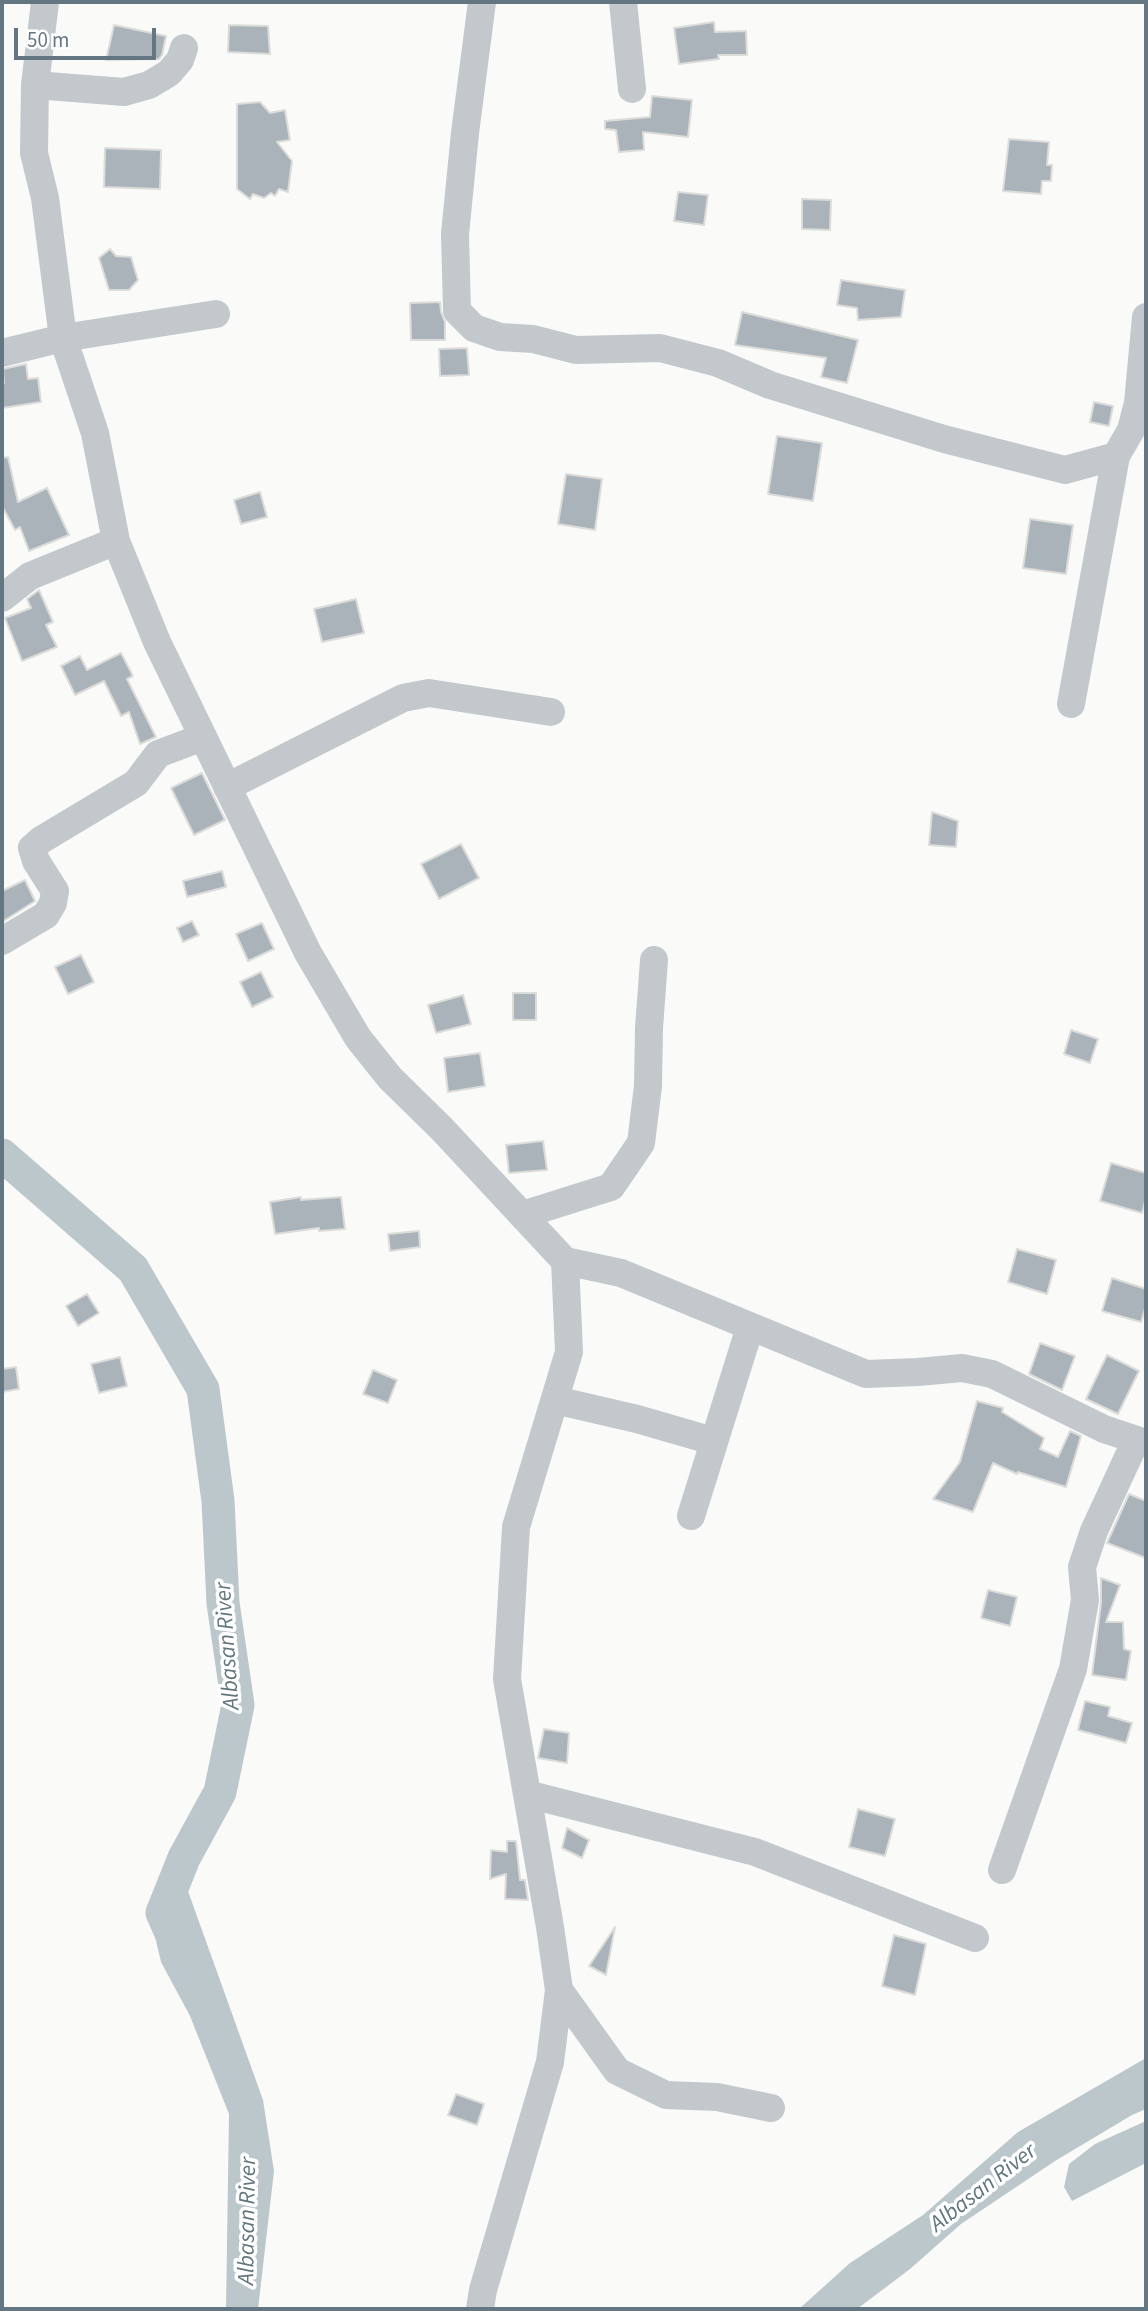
<!DOCTYPE html>
<style>
body{margin:0}
#map{position:relative;width:1148px;height:2311px;overflow:hidden;background:#fafaf8;font-family:"Source Sans 3",sans-serif}
canvas{display:block}
.frame{position:absolute;inset:0;border:4px solid #657683;pointer-events:none}
.scale{position:absolute;left:14px;top:28px;width:142px;height:32px;box-sizing:border-box;border:4px solid #657683;border-top:0;padding-left:9px;font-size:21px;line-height:24px;white-space:nowrap;color:#657683;-webkit-text-stroke:5px #fff;paint-order:stroke}
</style>
<div id="map">
<canvas width="1148" height="2311"></canvas>
<div class="frame"></div>
<div class="scale">50 m</div>
</div>
<script>
const context = document.querySelector('canvas').getContext('2d');
context.lineJoin = 'round';
function paint(path, color) { context.fillStyle = color; context.fill(path, 'evenodd'); }
const shape = rows => new Path2D(rows.map(r => 'M' + r).join(''));
function stroke(path, color, width, dash) { context.strokeStyle = color; context.lineWidth = width; context.lineCap = dash ? 'butt' : 'round'; context.setLineDash(dash || []); context.stroke(path); }
function label(font, color, halo, rows, align = 'center') {
  context.font = font + ' "Source Sans 3",sans-serif'; context.lineWidth = 7; context.setLineDash([]); context.textBaseline = 'middle'; context.strokeStyle = halo; context.fillStyle = color; for (const [text, x, y, turn = 0] of rows) {
    context.save(); context.translate(x, y); context.rotate((+turn || 0) * Math.PI / 180); context.textAlign = isNaN(turn) ? turn : align; if (halo) context.strokeText(text, 0, 0); context.fillText(text, 0, 0); context.restore();
  }
}
paint(shape([
 [184,1880,263,2100,274,2171,258,2309,226,2309,229,2114,190,2016,161,1962,149,1911],
 [1146,2058,1146,2109,1132,2115,1055,2161,961,2224,910,2269,857,2309,799,2309,850,2263,923,2215,1018,2132],
 [1146,2121,1146,2163,1072,2201,1064,2187,1069,2164,1095,2144]
]), '#bbc7cb');
stroke(shape([
 [2,1155,133,1269,203,1389,218,1501,223,1603,238,1705,220,1792,184,1858,162,1913,171,1933]
]), '#bbc7cb', 33);
const building = shape([
 [714,22,715,32,746,31,747,55,718,55,719,59,679,64,674,28,714,22],
 [114,25,166,36,162,55,159,59,106,60,114,25],
 [229,25,268,26,270,54,228,52,229,25],
 [652,96,692,100,688,137,643,132,644,150,619,152,616,130,605,129,605,121,650,117,652,96],
 [260,102,270,113,285,110,290,140,277,142,292,161,288,192,279,189,275,196,271,193,264,198,253,194,250,199,237,189,237,104,260,102],
 [1009,139,1049,142,1047,165,1052,165,1051,181,1042,181,1041,194,1003,191,1009,139],
 [105,148,161,150,160,189,104,187,105,148],
 [678,192,708,195,704,225,674,221,678,192],
 [802,199,831,200,830,230,802,229,802,199],
 [110,249,116,256,131,257,138,280,129,290,109,290,99,258,110,249],
 [841,280,905,290,901,317,858,320,857,308,837,305,841,280],
 [440,302,441,312,445,322,445,340,411,340,410,303,440,302],
 [742,312,858,340,847,383,821,377,826,358,735,345,742,312],
 [467,348,469,375,440,376,439,349,467,348],
 [26,364,28,379,38,378,41,402,2,408,2,383,4,383,3,369,26,364],
 [1094,402,1113,406,1109,426,1090,422,1094,402],
 [777,436,822,443,813,501,768,494,777,436],
 [8,457,18,502,47,488,69,535,29,551,20,527,15,530,2,506,2,458,8,457],
 [566,474,602,479,595,530,558,524,566,474],
 [260,492,267,517,241,524,234,500,260,492],
 [1030,519,1073,525,1066,574,1023,568,1030,519],
 [39,590,53,622,46,625,57,647,22,661,5,618,31,608,27,599,39,590],
 [356,599,364,633,322,642,314,609,356,599],
 [121,653,133,676,127,679,156,737,140,744,129,712,121,716,104,681,75,695,61,666,80,656,87,670,121,653],
 [202,773,225,820,194,835,171,788,202,773],
 [932,812,958,821,956,847,929,845,932,812],
 [461,844,479,878,439,899,421,864,461,844],
 [222,871,226,887,187,897,183,881,222,871],
 [25,880,35,901,2,922,2,891,25,880],
 [192,921,199,935,183,942,177,928,192,921],
 [262,923,274,949,248,961,236,934,262,923],
 [81,955,94,982,68,994,55,967,81,955],
 [261,972,273,997,252,1007,240,982,261,972],
 [513,993,536,993,536,1020,513,1020,513,993],
 [463,995,471,1024,436,1033,428,1005,463,995],
 [1071,1030,1098,1039,1090,1063,1064,1054,1071,1030],
 [480,1053,485,1086,448,1092,444,1058,480,1053],
 [543,1141,547,1170,509,1173,506,1145,543,1141],
 [1111,1163,1146,1173,1146,1197,1142,1213,1100,1201,1111,1163],
 [301,1197,301,1200,341,1197,345,1229,319,1231,319,1228,275,1234,270,1202,301,1197],
 [419,1231,420,1247,390,1251,388,1234,419,1231],
 [1017,1249,1056,1260,1047,1294,1008,1282,1017,1249],
 [1112,1278,1146,1289,1146,1305,1141,1322,1102,1311,1112,1278],
 [87,1294,99,1313,78,1326,66,1306,87,1294],
 [1040,1343,1075,1356,1062,1390,1029,1374,1040,1343],
 [1107,1355,1139,1371,1118,1414,1086,1399,1107,1355],
 [120,1357,127,1386,99,1393,91,1364,120,1357],
 [16,1367,19,1389,2,1392,2,1369,16,1367],
 [373,1370,397,1380,388,1403,363,1394,373,1370],
 [977,1401,1003,1408,1002,1412,1044,1438,1040,1449,1058,1457,1070,1431,1081,1436,1066,1487,1018,1472,1017,1474,993,1463,973,1512,933,1499,960,1462,977,1401],
 [1129,1494,1146,1501,1146,1558,1107,1543,1129,1494],
 [1101,1578,1120,1585,1106,1622,1123,1622,1124,1649,1131,1651,1126,1680,1092,1675,1101,1603,1101,1578],
 [988,1590,1017,1597,1010,1626,981,1618,988,1590],
 [1085,1701,1110,1707,1108,1716,1132,1723,1126,1743,1078,1730,1085,1701],
 [544,1729,569,1733,567,1763,538,1758,544,1729],
 [858,1809,895,1819,885,1856,849,1847,858,1809],
 [567,1828,589,1840,582,1858,562,1848,567,1828],
 [507,1841,516,1841,520,1880,525,1880,528,1900,505,1899,506,1874,490,1879,491,1850,507,1852,507,1841],
 [615,1927,606,1975,589,1966,615,1927],
 [894,1935,926,1944,915,1995,882,1986,894,1935],
 [456,2094,484,2104,477,2125,448,2115,456,2094]
]);
paint(building, '#aab3b9');
stroke(building, '#dcdcda', 2);
stroke(shape([
 [45,2,35,85,34,153,45,198,63,338,95,433,116,541,157,642,308,953,358,1038,390,1078,442,1129,565,1261,569,1352,516,1527,507,1679,550,1927,559,1990,550,2062,483,2290,480,2309],
 [482,2,465,133,455,234,457,311,474,328,500,337,533,339,576,350,660,348,718,363,770,385,944,439,1065,470,1116,456],
 [623,2,632,89],
 [35,85,124,92,149,85,169,73,180,60,184,48],
 [2,353,63,338,216,314],
 [2,598,30,576,116,541],
 [1071,704,1116,456,1131,430,1138,403,1146,317],
 [227,787,403,698,429,693,551,712],
 [2,941,46,915,53,903,55,891,36,861,32,848,41,840,136,783,158,754,203,737],
 [522,1215,611,1187,641,1143,648,1086,649,1028,654,960],
 [565,1261,621,1273,866,1374,918,1372,962,1368,992,1374,1104,1429,1146,1443],
 [555,1400,637,1419,713,1441],
 [691,1516,750,1327],
 [527,1794,755,1852,975,1938],
 [1002,1870,1073,1669,1085,1600,1082,1567,1094,1531,1136,1440],
 [559,1990,617,2071,666,2095,717,2097,771,2108]
]), '#c3c8cc', 28);
label('italic 23px', '#60757c', '#fff', [
 ["Albasan River",229,1646,-94],
 ["Albasan River",984,2189,-38],
 ["Albasan River",249,2221,-89]
]);
</script>
